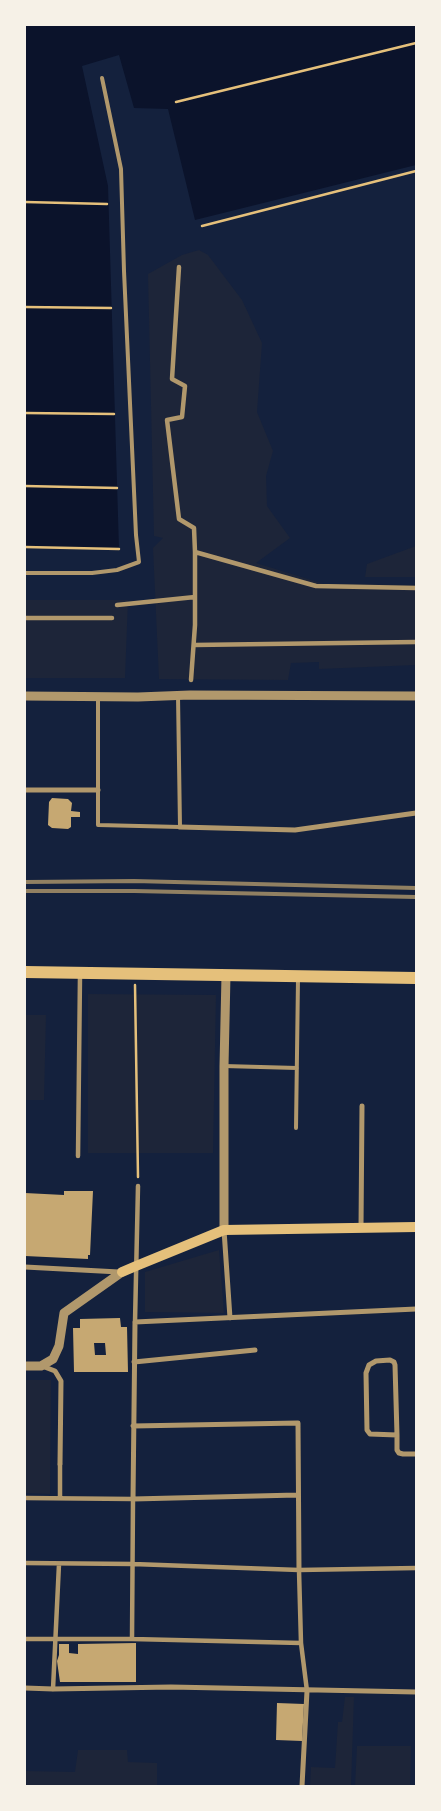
<!DOCTYPE html>
<style>
body{margin:0}
#map{position:relative;width:441px;height:1811px;overflow:hidden;background:#14213d;font-family:Raleway,sans-serif}
canvas{display:block}
.frame{position:absolute;inset:0;border:26px solid #f6f1e7;pointer-events:none}
</style>
<div id="map">
<canvas width="441" height="1811"></canvas>
<div class="frame"></div>
</div>
<script>
const context = document.querySelector('canvas').getContext('2d');
context.lineJoin = 'round';
function paint(path, color) { context.fillStyle = color; context.fill(path, 'evenodd'); }
const shape = rows => new Path2D(rows.map(r => 'M' + r).join(''));
function stroke(path, color, width, dash) { context.strokeStyle = color; context.lineWidth = width; context.lineCap = dash ? 'butt' : 'round'; context.setLineDash(dash || []); context.stroke(path); }
paint(shape([
 [199,250,208,255,242,300,262,343,257,412,273,451,266,476,267,506,290,538,256,563,324,584,416,585,416,665,319,669,319,662,291,663,288,680,159,679,153,548,163,538,154,536,148,274,182,255],
 [416,546,416,577,365,577,367,564],
 [25,600,128,600,125,678,25,678],
 [88,994,216,995,213,1153,88,1153],
 [25,1015,46,1015,44,1100,25,1100],
 [219,1250,224,1313,145,1312,145,1272],
 [51,1380,50,1494,25,1493,25,1380],
 [345,1697,354,1697,351,1786,310,1786,311,1767,335,1768,338,1722,342,1722],
 [357,1746,411,1746,410,1786,355,1786],
 [78,1750,127,1750,128,1762,157,1763,157,1786,25,1786,25,1771,75,1772]
]), '#1d2539');
paint(shape([
 [25,25,416,25,416,165,195,220,168,109,134,108,119,55,82,66,108,186,119,549,25,547]
]), '#0b132b');
paint(shape([
 [52,798,68,799,72,803,71,811,80,812,80,817,71,817,71,827,68,829,52,828,48,825,49,802],
 [64,1191,93,1191,90,1255,88,1255,88,1259,25,1256,25,1193,64,1195],
 [120,1318,121,1327,127,1327,128,1372,74,1372,73,1328,80,1328,80,1319],
 [94,1343,105,1343,106,1355,95,1355],
 [136,1643,136,1682,60,1682,57,1661,59,1655,59,1644,69,1644,69,1653,78,1654,78,1644],
 [277,1703,304,1704,302,1741,276,1740]
]), '#c6a872');
stroke(shape([
 [176,102,416,43],
 [25,202,107,204],
 [202,226,416,171],
 [25,307,111,308],
 [25,413,114,414],
 [25,486,117,488],
 [25,547,119,549],
 [135,985,138,1177]
]), '#e5c07b', 2.5);
stroke(shape([
 [25,573,92,573,117,570,139,562,136,535,124,271,121,169,102,78],
 [98,696,98,825,180,827,178,696],
 [224,1066,297,1068],
 [296,1128,298,979]
]), '#b1986c', 4);
stroke(shape([
 [179,267,172,379,185,386,182,417,167,420,179,519,194,528,195,552],
 [117,605,195,597,195,552,316,586,416,588],
 [25,618,112,618],
 [194,645,416,642],
 [191,680,195,625,195,597],
 [78,1156,80,975],
 [135,1322,138,1186],
 [60,1464,60,1498],
 [25,1498,133,1499,132,1639],
 [25,1563,133,1564,299,1570,416,1568],
 [299,1570,301,1643,307,1691],
 [25,1639,132,1639,301,1643],
 [53,1689,59,1564]
]), '#b1986c', 4.5);
stroke(shape([
 [25,790,98,790],
 [180,827,295,830,416,813],
 [361,1228,362,1106],
 [224,1230,230,1318],
 [25,1267,119,1272],
 [134,1362,255,1350],
 [42,1366,55,1371,61,1381,60,1464],
 [133,1426,298,1423,299,1570],
 [397,1435,370,1434,367,1430,366,1373,369,1365,376,1361,390,1360,394,1362,395,1365,397,1435,397,1450,399,1453,403,1454,416,1454],
 [297,1495,133,1499,135,1322,416,1309],
 [25,1688,53,1689,171,1687,416,1692],
 [302,1786,307,1691]
]), '#b1986c', 5);
stroke(shape([
 [25,696,138,697,190,695,416,696],
 [224,1230,224,1066,226,975],
 [25,1366,41,1366,53,1359,59,1346,64,1313,122,1272]
]), '#b1986c', 9);
stroke(shape([
 [122,1272,136,1266,224,1230,416,1227]
]), '#e5c07b', 10);
stroke(shape([
 [25,972,416,978]
]), '#e5c07b', 12);
stroke(shape([
 [25,882,134,881,416,888],
 [25,891,134,891,416,897]
]), '#918062', 4);
</script>
